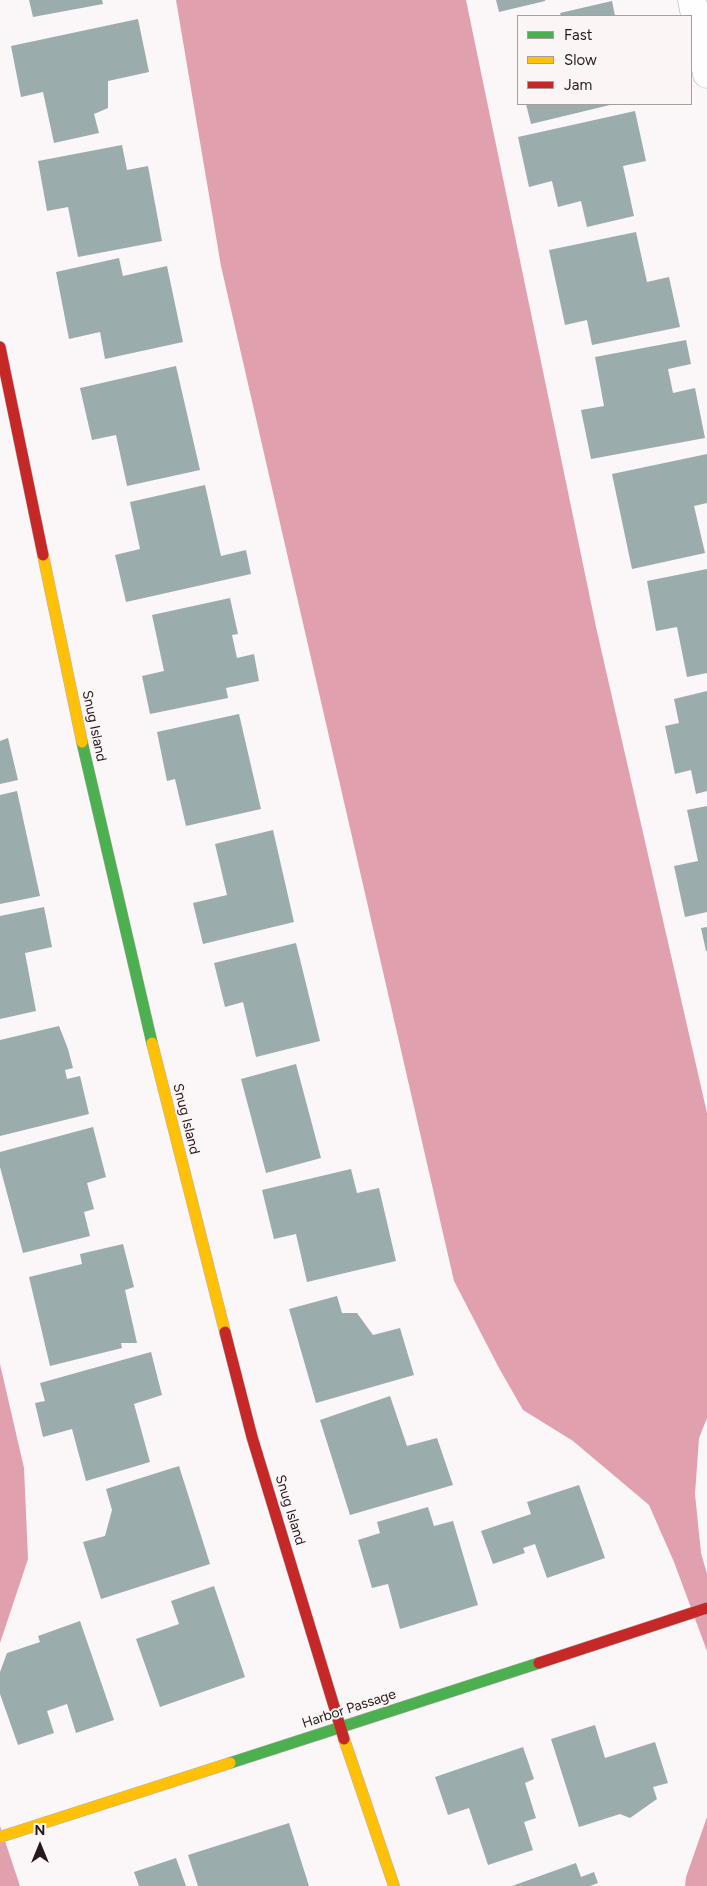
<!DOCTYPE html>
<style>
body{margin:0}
#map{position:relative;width:707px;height:1886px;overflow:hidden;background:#fbf6f7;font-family:Figtree,sans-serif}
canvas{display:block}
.legend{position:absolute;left:517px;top:15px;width:175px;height:90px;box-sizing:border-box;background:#fcf5f6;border:1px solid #a69d9f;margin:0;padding:6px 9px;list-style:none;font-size:15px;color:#261a1c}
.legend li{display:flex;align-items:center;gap:10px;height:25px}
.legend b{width:25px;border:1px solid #a69d9f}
.north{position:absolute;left:15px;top:1821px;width:50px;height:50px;-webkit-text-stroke:4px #fcf5f6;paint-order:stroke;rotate:0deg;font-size:14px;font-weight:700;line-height:20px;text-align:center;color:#261a1c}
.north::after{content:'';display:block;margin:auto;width:18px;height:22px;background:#261a1c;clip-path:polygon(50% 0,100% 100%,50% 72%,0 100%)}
</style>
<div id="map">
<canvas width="707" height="1886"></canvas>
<ul class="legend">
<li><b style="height:6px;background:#4caf50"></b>Fast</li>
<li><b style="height:6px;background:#ffc107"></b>Slow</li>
<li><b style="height:6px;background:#c62828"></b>Jam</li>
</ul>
<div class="north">N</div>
</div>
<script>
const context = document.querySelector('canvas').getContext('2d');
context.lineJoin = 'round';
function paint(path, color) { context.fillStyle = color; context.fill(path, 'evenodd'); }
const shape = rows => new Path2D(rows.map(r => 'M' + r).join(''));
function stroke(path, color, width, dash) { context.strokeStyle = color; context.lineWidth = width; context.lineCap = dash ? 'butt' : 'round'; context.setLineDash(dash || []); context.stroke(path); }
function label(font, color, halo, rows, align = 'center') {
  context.font = font + ' Figtree,sans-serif'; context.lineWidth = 4; context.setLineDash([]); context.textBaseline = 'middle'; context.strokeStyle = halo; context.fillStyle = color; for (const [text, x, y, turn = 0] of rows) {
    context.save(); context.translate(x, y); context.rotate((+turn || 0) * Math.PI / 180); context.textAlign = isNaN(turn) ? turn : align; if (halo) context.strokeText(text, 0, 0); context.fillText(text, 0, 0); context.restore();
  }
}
paint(shape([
 [176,0,466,0,596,627,707,1113,707,1418,699,1438,695,1494,701,1553,707,1574,707,1651,674,1562,649,1505,573,1441,523,1410,499,1368,454,1281,221,266],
 [0,1364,24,1468,28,1559,0,1643],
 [707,1817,707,1886,685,1886,686,1877],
 [0,1826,20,1886,0,1886]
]), '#e0a0ae');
paint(shape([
 [29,0,102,0,103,4,33,17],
 [496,0,545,0,545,1,499,12],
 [612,1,615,16,561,16,560,13],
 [138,19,149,72,108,81,108,108,94,114,99,133,54,143,43,92,21,97,11,46],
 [526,104,614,104,531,124],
 [635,111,646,161,623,166,634,216,587,227,581,201,558,207,552,181,529,187,518,137],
 [122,145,127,170,148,166,162,241,78,257,68,207,47,211,38,161],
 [636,232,647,282,669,277,680,327,592,345,587,320,565,325,549,250],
 [119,258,123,276,167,266,183,342,105,359,100,332,69,339,56,272],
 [686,340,691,364,668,369,673,393,695,388,705,438,591,459,581,410,604,406,595,357],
 [176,366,200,470,127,486,116,435,92,440,80,388],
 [707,454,707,503,694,506,705,553,632,569,612,474],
 [205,485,221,556,246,550,251,574,126,602,115,555,140,549,130,502],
 [707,569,707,673,687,677,677,627,656,631,647,581],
 [230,598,238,634,232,635,237,658,254,654,259,681,226,688,228,698,150,714,142,676,164,671,152,615],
 [707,691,707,791,696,794,691,770,675,774,665,726,679,723,674,699],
 [239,714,261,809,186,826,175,779,167,781,157,732],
 [8,738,18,780,0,784,0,741],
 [17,791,40,896,0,904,0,795],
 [707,806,707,912,685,917,674,866,698,861,687,810],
 [273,830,294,922,203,944,193,903,227,895,215,844],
 [44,907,52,947,25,953,36,1011,0,1019,0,916],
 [707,927,707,951,706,951,701,928],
 [296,943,320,1041,256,1057,243,1002,225,1007,214,963],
 [59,1026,68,1049,73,1068,65,1070,67,1079,80,1076,89,1114,0,1136,0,1040],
 [296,1064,321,1158,266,1173,241,1079],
 [93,1127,106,1177,87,1183,94,1209,84,1212,90,1236,23,1253,0,1167,0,1152],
 [351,1169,357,1193,379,1188,396,1261,307,1282,296,1234,274,1239,262,1190],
 [123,1244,134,1287,125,1290,137,1343,121,1343,122,1348,50,1366,29,1277,82,1264,80,1254],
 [337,1296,342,1313,357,1313,373,1335,400,1328,414,1375,316,1403,289,1309],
 [151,1352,162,1395,134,1404,150,1462,86,1481,72,1429,43,1437,35,1403,45,1401,40,1383],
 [390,1396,407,1446,437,1438,453,1485,350,1515,320,1420],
 [179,1466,210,1564,101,1599,83,1542,105,1536,112,1510,106,1489],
 [579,1485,605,1558,547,1578,535,1544,523,1548,525,1553,493,1564,481,1531,531,1514,527,1502],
 [428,1507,434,1526,453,1521,478,1605,400,1629,388,1584,372,1588,358,1540,380,1533,377,1522],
 [214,1586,245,1677,160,1707,136,1639,179,1624,171,1601],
 [80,1621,114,1720,76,1733,67,1704,47,1711,54,1733,18,1745,0,1694,0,1672,7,1653,40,1642,38,1636],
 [595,1725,605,1758,655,1742,668,1783,653,1787,657,1799,630,1818,620,1814,579,1827,551,1739],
 [523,1747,534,1779,525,1783,536,1818,524,1822,533,1850,488,1865,469,1808,448,1815,435,1777],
 [289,1823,309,1886,198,1886,188,1855],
 [176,1858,186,1886,139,1886,134,1872],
 [576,1863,581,1877,594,1872,598,1883,590,1886,512,1886]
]), '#9bacad');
const street = shape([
 [692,0,707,74]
]);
const fast = shape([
 [82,742,152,1043],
 [230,1763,539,1663]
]);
const slow = shape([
 [43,555,82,742],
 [152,1043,225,1332],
 [344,1739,394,1886],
 [0,1837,230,1763]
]);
const jam = shape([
 [0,347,43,555],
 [225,1332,252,1437,344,1739],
 [539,1663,707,1608]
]);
stroke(street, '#b8b0b2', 29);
stroke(fast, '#b8b0b2', 12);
stroke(slow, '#b8b0b2', 12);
stroke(jam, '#b8b0b2', 12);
stroke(street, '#fefefe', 28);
stroke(fast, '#4caf50', 11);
stroke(slow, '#ffc107', 11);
stroke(jam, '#c62828', 11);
label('14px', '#261a1c', '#fcf5f6', [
 ["Snug Island",94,726,78],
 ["Snug Island",186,1119,76],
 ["Snug Island",290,1510,73],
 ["Harbor Passage",349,1709,-18]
]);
</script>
